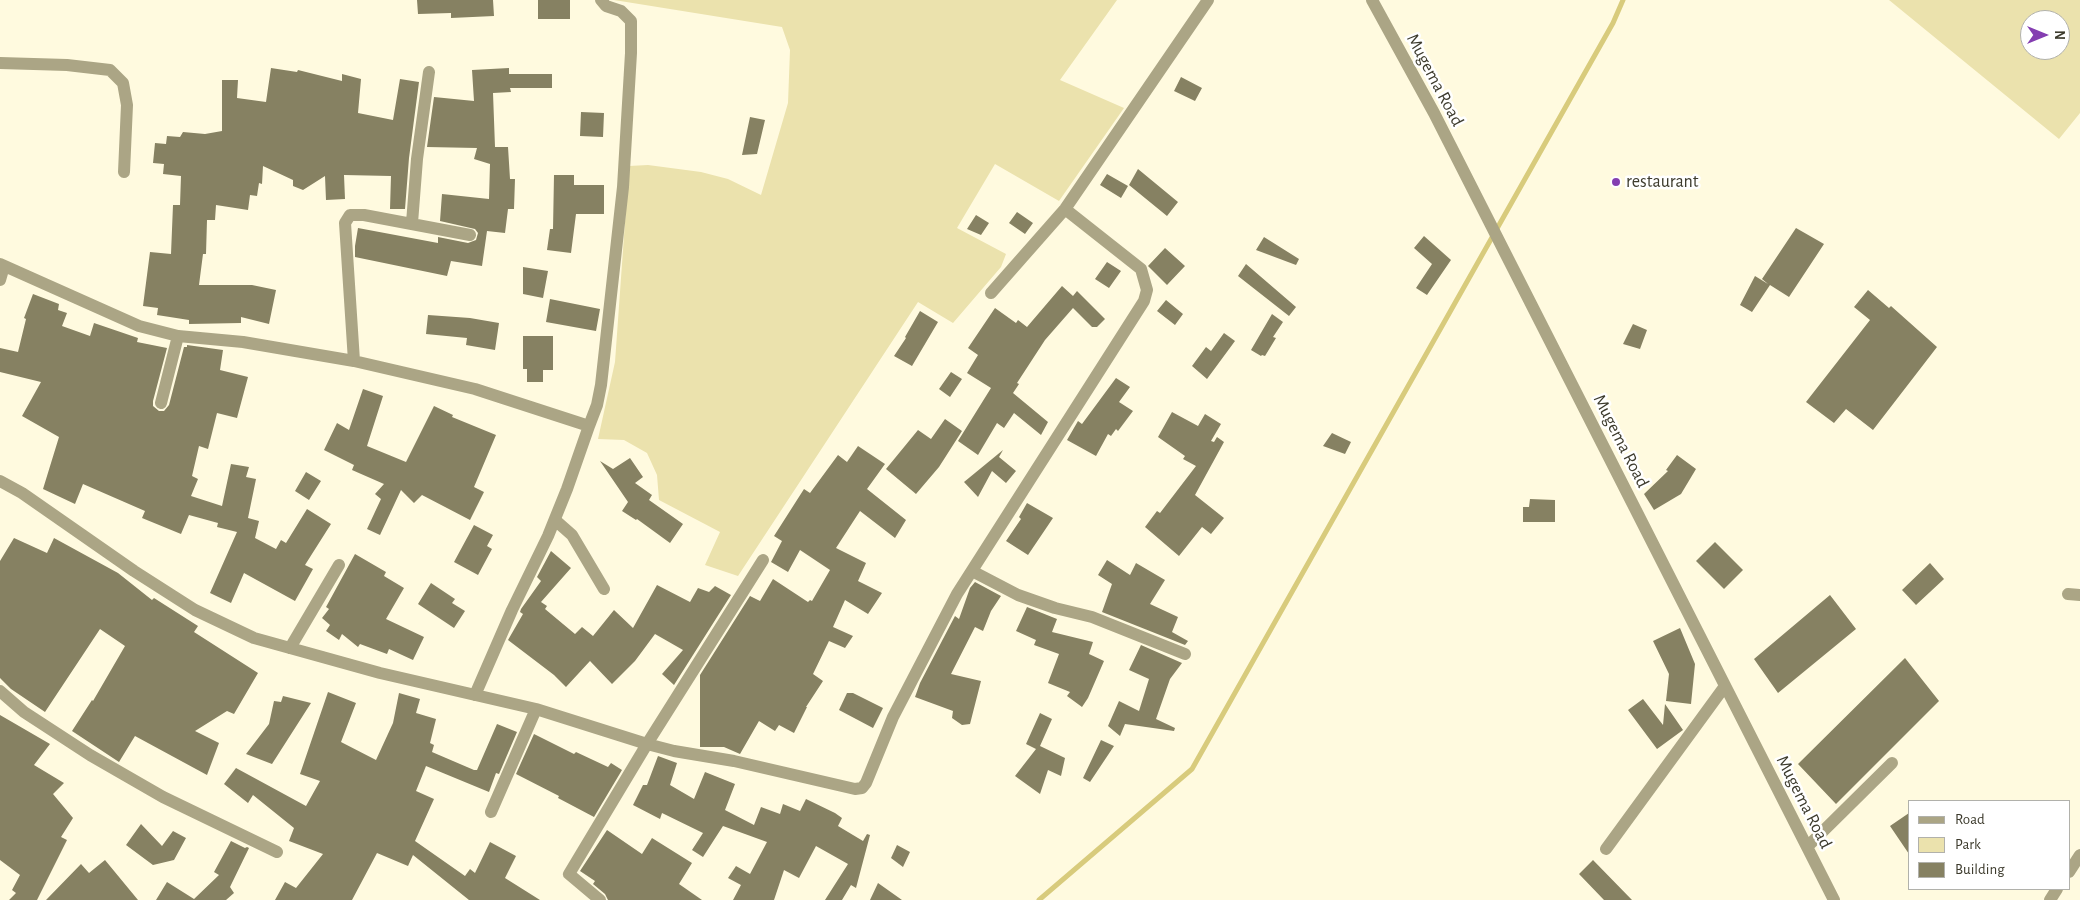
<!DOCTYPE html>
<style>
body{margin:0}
#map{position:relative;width:2080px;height:900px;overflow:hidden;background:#fffadf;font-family:"Alegreya Sans",sans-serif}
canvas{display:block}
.legend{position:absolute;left:1908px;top:800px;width:162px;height:90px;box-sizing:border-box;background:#fff;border:1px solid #b1b1ab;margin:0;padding:6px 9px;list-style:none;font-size:15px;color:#3d3b2d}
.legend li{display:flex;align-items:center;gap:10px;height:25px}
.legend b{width:25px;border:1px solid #b1b1ab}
.north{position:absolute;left:2020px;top:10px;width:50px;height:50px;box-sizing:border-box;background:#fff;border:1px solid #b1b1ab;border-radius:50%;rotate:90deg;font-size:14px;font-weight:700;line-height:20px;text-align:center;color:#3d3b2d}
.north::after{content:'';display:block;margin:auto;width:18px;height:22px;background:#843eb1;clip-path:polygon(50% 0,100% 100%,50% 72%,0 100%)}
</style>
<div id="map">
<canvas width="2080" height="900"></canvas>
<ul class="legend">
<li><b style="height:6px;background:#aba585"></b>Road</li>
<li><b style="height:14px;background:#ebe2ad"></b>Park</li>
<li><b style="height:14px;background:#868162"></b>Building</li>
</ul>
<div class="north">N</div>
</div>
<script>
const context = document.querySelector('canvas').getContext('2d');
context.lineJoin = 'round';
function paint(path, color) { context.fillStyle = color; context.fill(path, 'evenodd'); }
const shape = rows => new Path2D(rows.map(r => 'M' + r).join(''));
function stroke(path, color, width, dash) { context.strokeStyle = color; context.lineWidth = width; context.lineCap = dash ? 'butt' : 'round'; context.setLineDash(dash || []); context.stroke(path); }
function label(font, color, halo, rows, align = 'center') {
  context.font = font + ' "Alegreya Sans",sans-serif'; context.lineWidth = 5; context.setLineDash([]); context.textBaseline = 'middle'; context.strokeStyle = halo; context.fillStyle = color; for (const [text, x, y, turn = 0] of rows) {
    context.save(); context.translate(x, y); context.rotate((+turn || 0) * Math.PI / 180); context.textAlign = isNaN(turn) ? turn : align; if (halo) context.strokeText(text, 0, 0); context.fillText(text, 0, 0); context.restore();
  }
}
paint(shape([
 [614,0,1117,0,1060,80,1124,108,1059,201,995,164,957,228,1006,254,1001,267,953,323,918,302,738,576,705,565,720,532,659,500,657,475,647,453,624,440,598,439,615,362,629,166,648,165,701,172,728,179,761,195,788,103,790,50,782,27],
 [1889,0,2080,0,2080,113,2059,139],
 [2030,20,2060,20,2060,50,2030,50]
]), '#ebe2ad');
stroke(shape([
 [1039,900,1192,769,1613,23,1623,0]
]), '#d8cb7c', 5);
paint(shape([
 [417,0,493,0,494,16,451,18,451,13,418,14],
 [538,0,570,0,570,19,538,19],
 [271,68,297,72,298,70,342,81,342,74,361,79,358,113,393,120,400,79,419,82,409,158,405,209,390,209,391,176,344,175,345,199,326,200,325,176,303,190,293,186,293,180,263,166,262,184,259,183,257,196,250,195,248,210,216,205,215,220,207,220,206,254,203,254,199,285,252,285,276,290,269,324,241,317,241,323,189,324,189,320,157,315,158,308,143,306,150,252,171,254,173,205,180,205,181,176,163,174,164,164,153,163,155,143,166,144,167,136,180,137,183,132,205,134,222,131,222,80,238,80,237,98,266,102],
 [509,68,509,74,552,74,552,88,510,88,511,92,493,93,495,147,508,147,510,179,515,179,514,209,508,209,505,233,487,231,482,266,451,261,447,276,355,257,355,246,358,228,438,243,438,237,468,243,476,240,478,233,475,229,440,221,442,194,489,199,490,164,474,159,477,148,427,147,434,97,474,101,472,70],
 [1181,77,1202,88,1195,101,1174,91],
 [581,112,604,113,603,137,580,136],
 [750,117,765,120,757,154,742,155],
 [1138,169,1178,202,1167,216,1129,185],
 [1107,174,1128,186,1121,198,1100,185],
 [554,175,574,175,574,185,604,185,604,214,576,214,571,253,547,250,550,229,553,229],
 [1017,212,1033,223,1025,234,1009,223],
 [976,215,989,223,981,235,967,229],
 [1796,228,1824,244,1789,297,1770,285,1752,312,1740,305,1755,276,1768,284,1762,279],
 [1424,236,1451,260,1427,295,1416,288,1432,264,1414,248],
 [1264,237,1299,259,1296,265,1256,250],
 [1165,248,1185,266,1167,285,1148,266],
 [1107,262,1121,271,1109,288,1095,279],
 [1246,264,1296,307,1289,316,1238,276],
 [523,267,548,271,543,298,523,294],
 [1062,286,1073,296,1077,291,1105,319,1097,327,1092,327,1073,308,1045,340,1017,383,1019,384,1013,393,1048,422,1041,435,1014,413,1004,428,997,423,978,455,958,441,991,388,967,373,978,355,968,348,995,308,1016,323,1018,320,1027,327],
 [1868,290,1889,308,1891,306,1937,347,1873,430,1846,409,1834,423,1806,402,1870,320,1854,307],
 [33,294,59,304,58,310,67,313,62,326,90,336,94,323,138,338,137,342,167,348,153,401,153,406,159,411,164,411,169,405,184,347,187,347,187,345,223,350,220,370,248,377,237,418,217,413,208,449,199,446,192,476,198,479,191,496,222,506,231,464,249,467,246,477,256,479,248,518,259,521,255,538,276,549,281,540,286,543,307,509,331,524,305,565,313,569,295,601,244,573,231,603,210,593,237,532,217,527,218,523,189,515,181,534,142,518,145,511,83,484,75,504,43,489,59,437,22,416,41,382,0,372,0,348,18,352,26,319,24,318],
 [550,299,600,309,596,331,546,322],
 [1166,300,1183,314,1175,325,1157,311],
 [920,311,938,322,912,366,894,356,906,338,905,337],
 [1272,314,1283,322,1273,337,1276,338,1265,356,1262,355,1261,356,1251,350],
 [428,315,470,318,499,323,495,350,466,345,467,338,426,334],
 [1633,324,1647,330,1640,349,1623,344],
 [1224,333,1235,341,1207,379,1192,366,1206,347,1211,351],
 [523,336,553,336,553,370,543,370,543,382,527,382,527,369,523,369],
 [951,372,962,379,950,397,939,389],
 [1116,378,1130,387,1119,402,1133,411,1118,431,1116,429,1111,436,1108,434,1096,456,1067,440,1078,421,1082,424],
 [363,389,383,396,367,446,406,462,434,406,453,415,452,417,496,435,474,487,484,492,470,520,422,495,414,503,401,490,380,535,367,529,381,499,375,494,384,484,352,470,354,465,324,450,337,423,349,430],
 [1172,412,1198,426,1205,414,1221,424,1211,441,1214,442,1217,437,1224,442,1195,495,1224,518,1211,534,1202,527,1179,556,1145,527,1157,511,1160,513,1196,466,1183,459,1185,456,1158,437],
 [945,419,962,431,939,467,916,494,886,469,918,430,931,439],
 [1332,433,1351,442,1345,454,1323,446],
 [858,446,885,464,867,489,906,520,895,538,860,511,836,548,866,563,858,581,882,593,868,614,845,600,833,627,853,636,845,648,829,641,813,674,823,681,806,707,807,707,794,733,779,725,775,731,759,721,740,754,724,747,700,747,700,675,750,596,760,601,773,579,808,602,810,600,812,601,830,570,800,550,788,572,771,562,782,541,774,536,804,489,810,493,838,455,847,462],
 [1003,450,999,457,1016,471,1006,483,992,471,978,497,964,482],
 [1677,455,1696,469,1681,494,1654,510,1644,494,1668,471,1666,470],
 [630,458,643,477,635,483,652,495,649,500,683,524,670,543,637,519,636,520,622,511,628,502,600,461,613,469],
 [306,472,321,481,309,500,295,491],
 [1530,499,1555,500,1555,522,1523,522,1523,507,1529,507],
 [1027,503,1053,518,1028,555,1006,541,1021,519,1019,517],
 [474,525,493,535,487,546,492,549,478,575,454,562],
 [14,538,47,553,54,538,118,573,152,600,154,598,198,626,194,632,258,673,234,714,227,711,195,731,219,743,207,775,135,736,119,762,72,731,92,700,93,701,125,646,100,629,45,712,11,689,0,678,0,561],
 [1715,542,1743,570,1724,589,1696,561],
 [551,551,571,568,541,602,547,606,545,609,575,634,582,627,593,636,614,610,633,628,657,585,690,602,698,588,709,592,715,586,731,595,674,685,662,674,683,650,655,634,635,661,612,684,590,661,566,687,554,675,508,640,523,614,520,612,521,609,541,581,537,577],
 [355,554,386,572,384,576,404,588,386,619,424,637,413,660,389,649,387,654,360,644,358,647,342,634,339,640,326,631,330,625,322,618,329,609,326,607],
 [1107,560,1130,575,1136,563,1165,580,1150,604,1178,617,1172,632,1188,641,1185,645,1102,612,1112,584,1098,575],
 [1930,563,1944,579,1916,605,1902,590],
 [975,582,1001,596,991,611,983,631,975,627,951,674,981,681,970,724,962,725,952,718,953,711,915,697,920,683,955,616,959,619,970,588],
 [431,583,455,599,452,603,465,611,454,628,418,604],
 [1830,595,1856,629,1778,693,1754,659],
 [1027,607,1057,619,1052,632,1093,642,1089,654,1104,661,1088,698,1082,707,1067,696,1070,692,1048,683,1059,654,1034,645,1036,640,1016,631],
 [1680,628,1695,664,1691,704,1666,701,1669,674,1653,641],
 [1141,645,1182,663,1170,679,1156,719,1175,728,1174,731,1125,724,1120,736,1108,726,1119,701,1139,711,1149,679,1129,670],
 [1905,658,1939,701,1836,804,1798,764],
 [328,692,356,703,341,742,376,760,393,723,399,693,420,699,416,713,436,719,430,743,434,745,432,752,474,770,477,770,497,724,517,732,499,774,496,773,489,792,426,766,416,791,434,799,415,841,465,876,470,869,475,873,490,842,516,856,505,878,540,900,469,900,413,855,408,866,377,853,352,900,275,900,285,882,296,888,323,854,289,841,294,828,253,795,248,803,224,784,236,768,306,806,320,781,300,774],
 [847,693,853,693,883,708,873,728,839,710],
 [283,696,311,703,272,764,246,754,269,724,274,701,281,702],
 [1643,699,1663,725,1665,704,1683,730,1657,749,1628,710],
 [1040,713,1052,719,1040,746,1065,758,1061,776,1048,770,1040,794,1015,776,1036,749,1026,744],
 [0,715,50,744,34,765,64,783,53,794,73,818,61,837,67,840,37,900,9,900,16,893,12,890,20,875,0,860],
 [534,734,574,754,576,752,608,767,611,763,622,770,594,817,558,798,559,796,516,774],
 [1101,740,1114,746,1090,782,1083,778],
 [658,756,677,763,670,785,694,799,705,772,735,784,725,810,754,825,761,807,780,814,783,804,800,811,806,799,835,813,842,818,838,826,863,841,867,834,870,835,856,888,851,885,842,900,825,900,848,864,816,846,799,878,784,870,774,900,733,900,741,885,728,878,736,866,750,874,767,842,723,826,703,857,692,850,703,833,662,813,660,819,633,805,643,785,647,785],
 [1909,813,1909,854,1890,826],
 [141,824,162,846,173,831,186,838,174,860,153,865,126,845],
 [607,830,642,854,652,838,692,863,679,884,702,900,608,900,605,894,593,884,595,881,580,871],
 [231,841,245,848,247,847,249,848,230,887,234,893,226,900,156,900,167,882,194,899,219,875,214,872],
 [897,845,910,852,903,867,891,858],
 [105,860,138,900,46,900,81,864,89,873],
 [1593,860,1632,900,1604,900,1579,874],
 [878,883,902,900,870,900]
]), '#868162');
stroke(shape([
 [1372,0,1434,113,1834,900],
 [0,63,67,65,110,70,123,83,127,105,124,172],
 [412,223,417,159,429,72],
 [0,264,139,326,178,336,243,342,354,361,475,389,589,426,567,489,548,536,512,610,475,695],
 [0,280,4,266],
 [991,293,1065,209,1208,0],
 [354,361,345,223,350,215,364,215,470,235],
 [161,403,178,336],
 [589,426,597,405,601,385,623,187,631,53,631,21,621,11,606,6,601,0],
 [0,481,22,493,134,571,195,610,254,638,380,673,536,709,647,744,674,751,734,761,855,789,862,788,866,783,893,717,957,594,1144,301,1147,290,1141,269,1065,209],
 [555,520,572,535,604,589],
 [972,571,1018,595,1055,608,1092,617,1185,654],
 [2068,594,2080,595],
 [290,648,339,565],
 [0,691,24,712,90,755,163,797,277,852],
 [491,812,536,709],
 [1807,847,1892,763],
 [1606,849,1725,686],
 [2069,872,2080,855],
 [600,900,569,874,647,744,763,560],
 [2050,900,2057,889]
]), '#aba585', 12);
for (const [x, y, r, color] of [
 [1616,182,5,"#843eb1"]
]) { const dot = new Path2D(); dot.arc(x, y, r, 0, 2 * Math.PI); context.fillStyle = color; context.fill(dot); stroke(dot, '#fff', 2); }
label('18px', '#3d3b2d', '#fff', [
 ["Mugema Road",1435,80,62],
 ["Mugema Road",1621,441,63],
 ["Mugema Road",1804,802,63]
]);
label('18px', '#3d3b2d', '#fff', [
 ["restaurant",1626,182]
], 'left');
</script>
